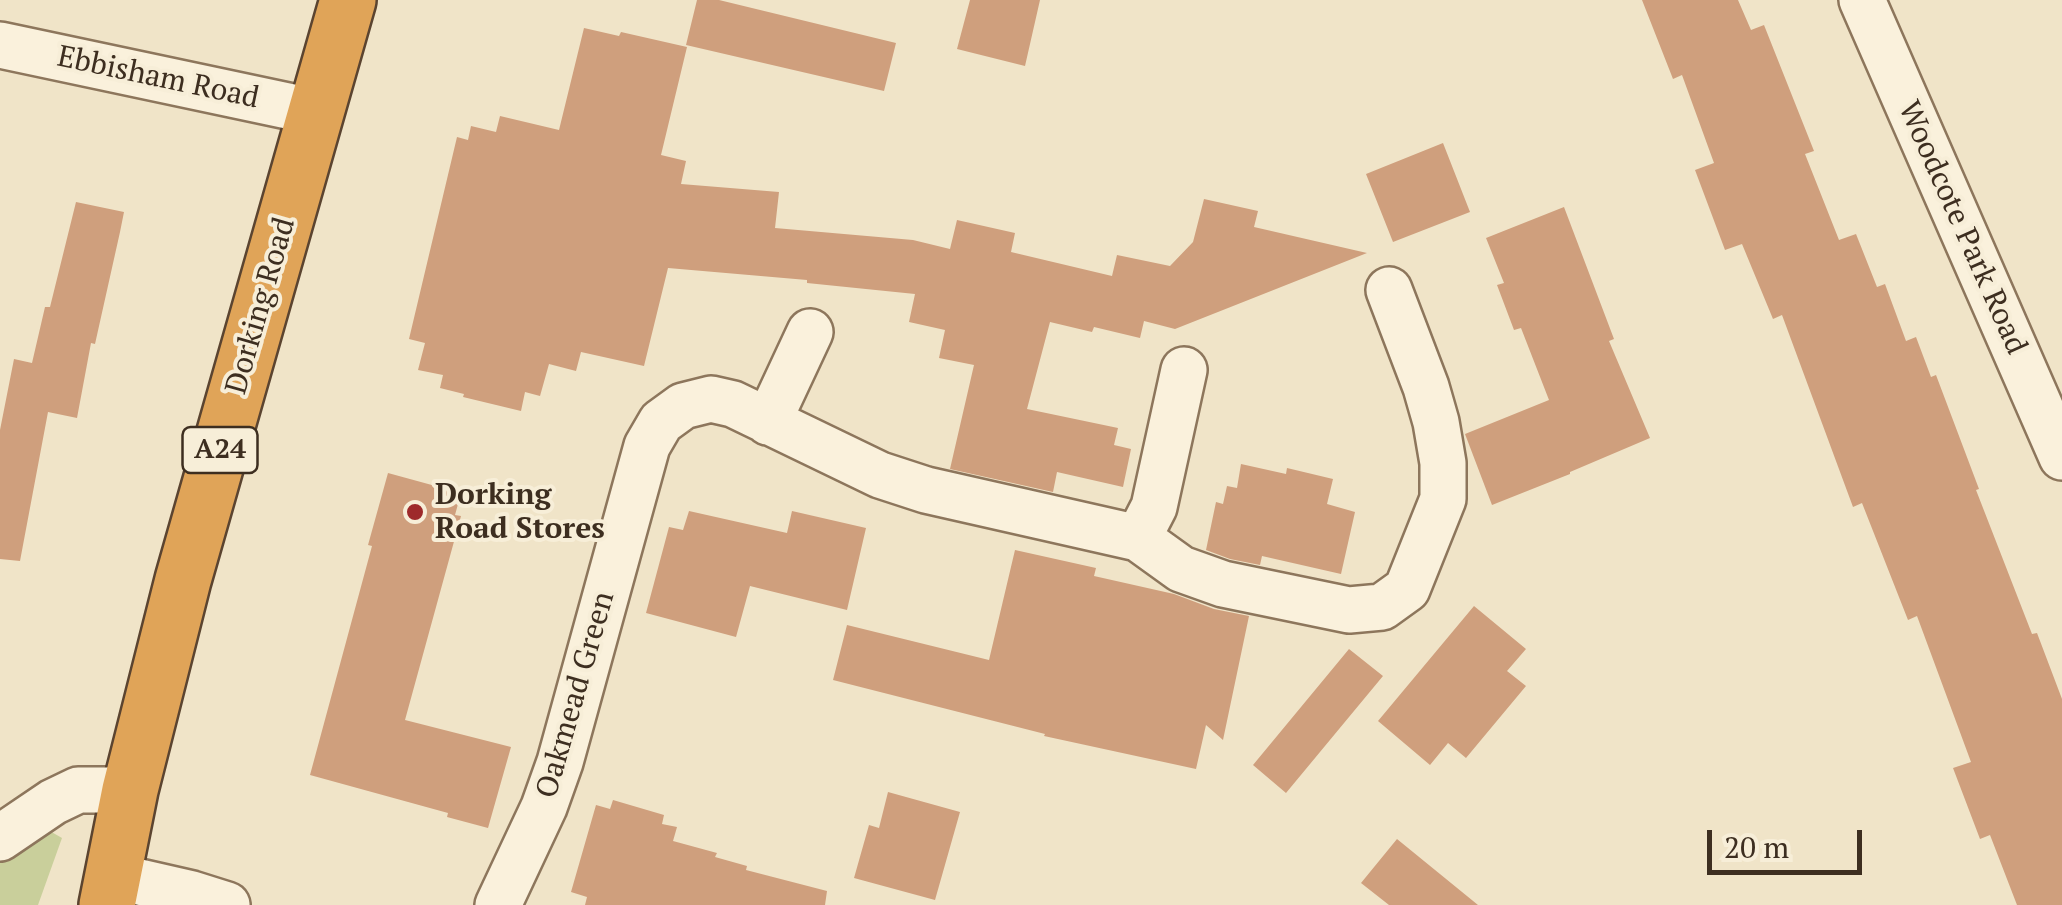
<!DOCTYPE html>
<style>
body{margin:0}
#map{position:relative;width:2062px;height:905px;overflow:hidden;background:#f0e4c8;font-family:"PT Serif",serif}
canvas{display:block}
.scale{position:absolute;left:1707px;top:830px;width:155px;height:45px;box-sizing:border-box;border:5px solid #3d2e20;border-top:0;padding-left:12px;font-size:30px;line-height:35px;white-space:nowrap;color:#3d2e20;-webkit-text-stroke:8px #f7eed8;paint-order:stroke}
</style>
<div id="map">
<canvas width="2062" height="905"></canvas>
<div class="scale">20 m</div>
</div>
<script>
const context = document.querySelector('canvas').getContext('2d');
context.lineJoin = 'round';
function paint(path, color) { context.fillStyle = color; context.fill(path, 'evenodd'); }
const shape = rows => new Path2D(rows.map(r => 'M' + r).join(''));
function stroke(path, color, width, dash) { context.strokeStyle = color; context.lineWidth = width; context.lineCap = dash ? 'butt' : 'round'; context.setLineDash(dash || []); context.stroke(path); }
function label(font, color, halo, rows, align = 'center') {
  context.font = font + ' "PT Serif",serif'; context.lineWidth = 8; context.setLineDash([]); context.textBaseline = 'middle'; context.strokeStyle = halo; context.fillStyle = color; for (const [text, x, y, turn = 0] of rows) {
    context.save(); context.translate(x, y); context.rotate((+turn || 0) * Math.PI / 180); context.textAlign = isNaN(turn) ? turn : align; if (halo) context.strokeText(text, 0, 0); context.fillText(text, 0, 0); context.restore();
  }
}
paint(shape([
 [48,830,62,838,38,905,0,905,0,862]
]), '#c9cf9b');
paint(shape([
 [697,0,719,0,896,43,884,91,686,45],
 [970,0,1040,0,1025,66,957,49],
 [1642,0,1738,0,1751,30,1764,25,1814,151,1805,154,1839,240,1856,234,1877,287,1885,284,1906,341,1916,337,1931,377,1936,375,1979,489,1976,490,2032,634,2037,633,2062,699,2062,905,2017,905,1990,835,1980,839,1953,768,1971,762,1917,616,1908,620,1862,503,1853,507,1782,315,1773,319,1742,244,1725,250,1695,170,1714,163,1682,75,1673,79],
 [584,28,619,36,621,32,687,47,661,155,686,161,681,184,779,192,775,228,913,240,950,249,957,220,1015,233,1011,252,1112,276,1117,255,1170,266,1193,242,1204,199,1258,211,1254,227,1367,253,1175,329,1144,321,1140,338,1094,327,1092,332,1050,322,1027,409,1118,428,1114,445,1131,449,1123,487,1057,472,1053,492,950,469,974,365,939,358,945,330,909,322,915,294,807,283,807,280,668,268,644,366,581,352,576,371,549,364,540,396,525,392,521,411,463,397,464,394,440,388,443,375,418,370,425,343,409,339,457,137,468,140,471,126,496,132,500,116,559,130],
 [1443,143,1470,212,1393,242,1366,174],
 [76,202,124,212,120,232,95,344,91,343,77,418,48,412,20,561,0,559,0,430,14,359,32,363,45,307,50,307],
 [1564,207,1614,339,1609,341,1650,438,1570,472,1570,474,1492,505,1465,434,1549,400,1521,328,1514,330,1497,285,1504,283,1486,238],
 [1241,464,1286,474,1287,468,1333,479,1327,504,1355,512,1341,574,1262,556,1260,565,1230,559,1206,550,1216,502,1223,504,1227,486,1237,488],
 [388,473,461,493,455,515,461,516,405,720,511,747,488,828,447,817,448,813,310,775,372,546,368,545],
 [689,511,787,533,792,511,866,528,847,610,750,586,736,637,646,613,669,527,683,530],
 [1015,550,1096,568,1094,576,1174,594,1214,609,1249,616,1223,740,1206,725,1196,769,1044,736,1045,734,833,680,847,625,989,660],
 [1474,606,1526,649,1507,671,1526,686,1466,758,1448,743,1430,765,1378,721],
 [1349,649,1383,676,1286,793,1253,765],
 [888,792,960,812,935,900,854,878,869,825,879,828],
 [613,800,664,815,662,824,677,827,673,841,717,853,715,857,747,866,746,870,827,891,825,905,585,905,587,897,571,892,596,805,610,809],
 [1397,839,1478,905,1389,905,1361,883]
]), '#cf9f7d');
const street = shape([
 [1862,0,2062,457],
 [0,45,316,112],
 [1184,370,1154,507,1138,538,1181,569,1223,584,1349,610,1382,607,1407,589,1443,499,1443,463,1436,422,1426,387,1389,290],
 [768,422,810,332],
 [0,838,53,802,78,790,130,790],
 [113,876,192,894,227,905],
 [498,905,544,807,560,762,647,446,661,422,683,406,711,399,733,404,880,475,926,490,1138,538]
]);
const highway = shape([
 [107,905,130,790,183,580,348,0]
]);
stroke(street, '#8d765c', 50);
stroke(highway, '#5b4430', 60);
stroke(street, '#faf1dc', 45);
stroke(highway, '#e0a458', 55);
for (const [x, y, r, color] of [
 [415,512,10,"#9e2a2b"]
]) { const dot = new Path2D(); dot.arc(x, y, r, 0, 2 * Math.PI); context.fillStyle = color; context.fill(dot); stroke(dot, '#f7eed8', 4); }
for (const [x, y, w] of [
 [220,450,75]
]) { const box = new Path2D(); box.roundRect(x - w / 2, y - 23, w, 46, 8); context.fillStyle = '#f7eed8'; context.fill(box); stroke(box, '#3d2e20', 2.5); }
label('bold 28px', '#3d2e20', null, [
 ["A24",220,450]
]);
label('30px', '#3d2e20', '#f7eed8', [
 ["Ebbisham Road",158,78,12],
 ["Woodcote Park Road",1962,228,66],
 ["Dorking Road",261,306,-74],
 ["Oakmead Green",576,695,-74]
]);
label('bold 30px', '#3d2e20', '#f7eed8', [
 ["Dorking",435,495],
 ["Road Stores",435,529]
], 'left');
</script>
